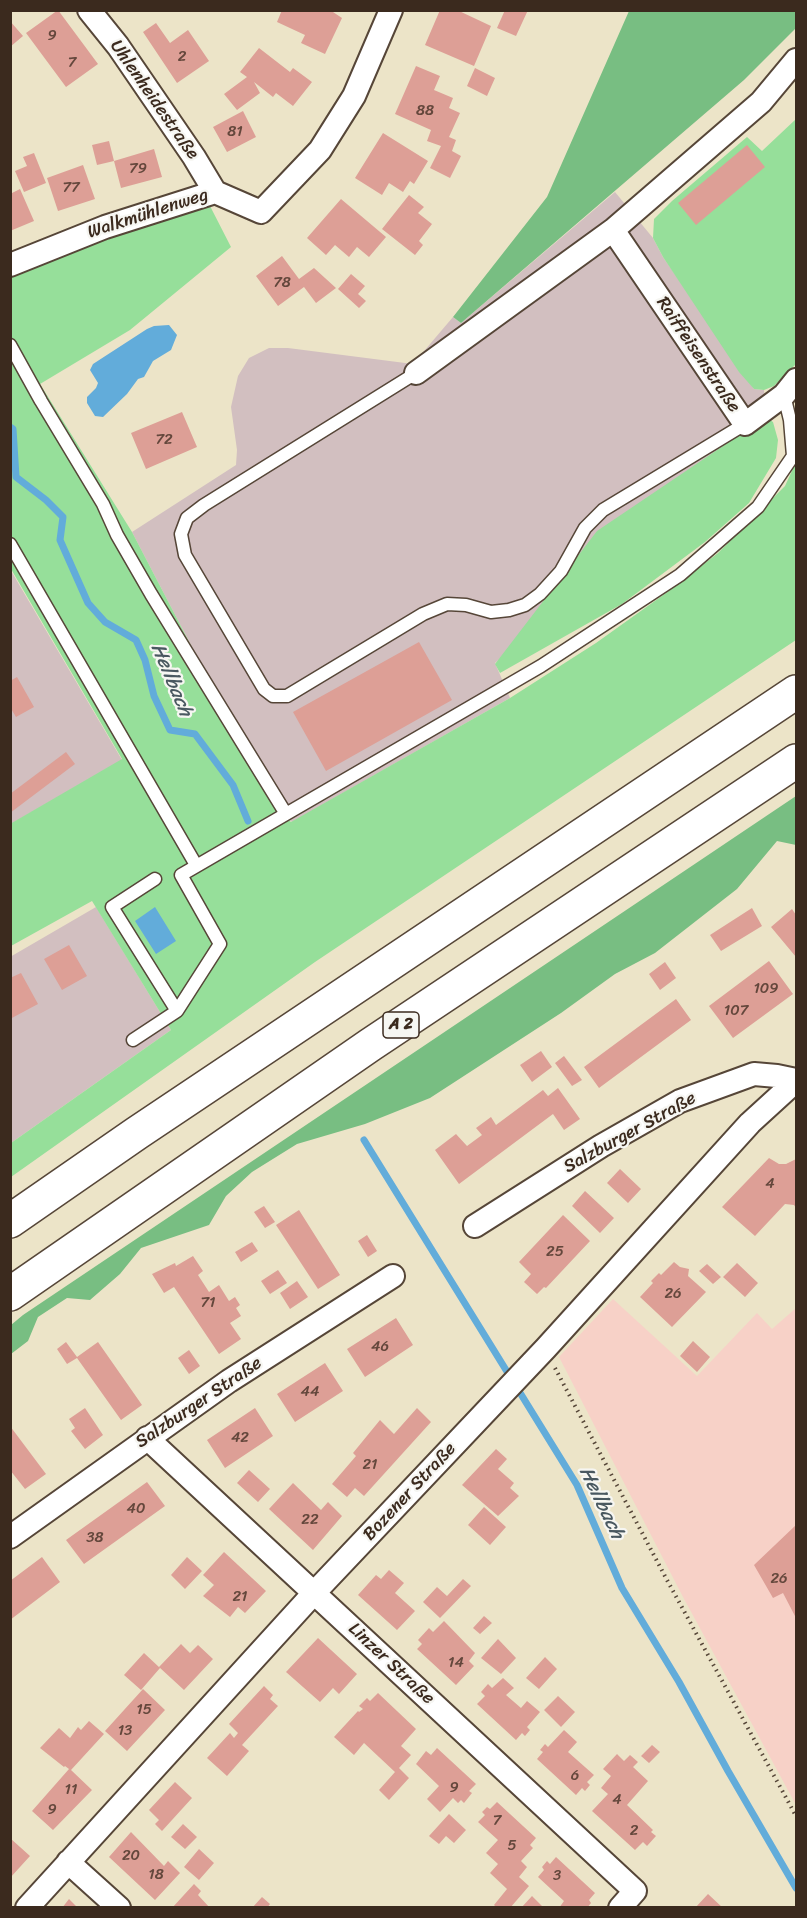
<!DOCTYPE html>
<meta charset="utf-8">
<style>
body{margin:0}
#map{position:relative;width:807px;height:1918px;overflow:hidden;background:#ece4c8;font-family:Sriracha,sans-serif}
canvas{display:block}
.frame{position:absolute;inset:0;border:12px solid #3b2a1e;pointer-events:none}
</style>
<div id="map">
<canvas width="807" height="1918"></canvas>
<div class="frame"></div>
</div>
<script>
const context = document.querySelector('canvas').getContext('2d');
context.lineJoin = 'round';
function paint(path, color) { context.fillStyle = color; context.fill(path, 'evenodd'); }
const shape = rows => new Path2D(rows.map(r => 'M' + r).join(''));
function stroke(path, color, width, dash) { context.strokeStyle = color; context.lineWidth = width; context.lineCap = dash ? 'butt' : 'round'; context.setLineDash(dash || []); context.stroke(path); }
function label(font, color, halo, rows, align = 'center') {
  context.font = font + ' Sriracha,sans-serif'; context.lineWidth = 4.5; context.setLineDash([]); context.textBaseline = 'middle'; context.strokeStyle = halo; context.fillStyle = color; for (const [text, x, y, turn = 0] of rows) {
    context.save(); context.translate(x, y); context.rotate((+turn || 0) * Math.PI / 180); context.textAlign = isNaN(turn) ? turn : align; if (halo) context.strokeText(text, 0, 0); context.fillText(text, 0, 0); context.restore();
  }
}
paint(shape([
 [613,1299,697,1376,757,1313,772,1329,796,1308,796,1805,683,1597,559,1357]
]), '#f7d1c7');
paint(shape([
 [615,192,653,238,663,257,754,389,764,390,766,417,495,663,510,698,292,822,276,809,132,532,236,465,237,450,231,407,238,376,249,358,269,348,288,348,413,364,453,317,461,323],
 [10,569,122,760,11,824,10,824],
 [96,907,171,1030,11,1143,10,957]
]), '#d2bfc0');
paint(shape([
 [796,119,796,364,774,386,764,390,754,389,739,372,663,257,653,238,654,219,672,201,747,137,762,151],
 [210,206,231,247,130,330,40,384,132,532,276,809,291,822,510,698,596,643,673,588,718,553,785,486,796,462,796,640,315,962,11,1177,11,1143,171,1030,92,901,11,946,10,824,122,759,11,569,11,274,106,237],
 [766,417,773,422,778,440,776,458,749,503,705,542,622,604,500,673,495,664,597,531]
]), '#96df9a');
paint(shape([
 [629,11,796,11,796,28,744,80,461,323,453,317,547,197],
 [796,796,796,845,777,841,737,889,655,953,615,974,561,1013,430,1098,365,1124,297,1144,252,1172,226,1196,209,1225,141,1248,120,1274,90,1300,67,1298,38,1317,28,1341,11,1354,11,1325,23,1315]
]), '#78be82');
paint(shape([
 [169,325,177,335,171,350,153,361,144,377,138,379,127,394,103,417,95,416,87,403,87,397,96,388,98,383,90,370,93,364,147,329,154,326],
 [155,907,176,941,156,954,135,921]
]), '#62acda');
stroke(shape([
 [10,427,13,429,16,477,46,500,63,517,60,540,88,603,105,622,136,640,145,660,154,696,170,730,195,734,233,785,248,821],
 [364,1140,577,1485,622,1588,679,1682,728,1771,796,1888]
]), '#62acda', 7);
paint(shape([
 [58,10,98,64,66,87,26,33],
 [282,10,330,10,342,18,325,54,301,43,305,35,277,22],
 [440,10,457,10,491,26,474,66,425,45],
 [505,10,528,10,516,36,497,28],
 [10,21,23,36,10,47],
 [156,23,170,43,188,30,209,61,177,83,143,32],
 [259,48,290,72,293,68,312,82,293,106,276,93,273,97,254,82,260,93,237,110,224,94,247,77,240,72],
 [416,66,440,76,434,90,453,98,449,108,460,113,449,137,456,140,452,151,461,156,450,178,430,168,441,146,427,141,431,130,395,114],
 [475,68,495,78,487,96,467,86],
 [243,111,256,137,227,152,213,127],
 [383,133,428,161,414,184,410,181,403,192,389,183,382,195,355,178],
 [109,141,114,161,154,149,162,177,121,188,114,161,97,165,92,145],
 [747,145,765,167,696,225,678,203],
 [34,153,46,183,24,192,15,171,27,166,23,157],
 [83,165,95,199,58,211,47,178],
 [20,189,34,221,10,231,10,194],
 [409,195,424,207,418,213,432,224,419,241,423,245,415,255,382,229],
 [341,199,386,237,369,257,357,247,349,257,335,245,326,255,307,238],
 [282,256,299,279,314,268,336,288,316,303,304,287,278,306,256,276],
 [351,274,365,286,358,294,366,301,359,308,338,289],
 [182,412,197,447,146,469,131,433],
 [419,642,452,700,326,771,293,712],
 [17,677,34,707,16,717,10,707,10,681],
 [66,752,75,764,10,813,10,794],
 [752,908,762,926,721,951,710,935],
 [792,909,796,915,796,957,771,927],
 [69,945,87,976,62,990,44,959],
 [769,961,793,994,733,1038,709,1006],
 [665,962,676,978,660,990,649,974],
 [21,973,38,1004,10,1019,10,978],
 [676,999,691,1020,599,1088,584,1067],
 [541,1051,552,1067,532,1082,520,1065],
 [564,1056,582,1080,572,1086,555,1063],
 [558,1088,580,1119,564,1130,553,1114,459,1184,435,1150,456,1134,467,1146,482,1135,476,1128,491,1117,496,1125,543,1090,548,1096],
 [769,1158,779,1164,786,1164,796,1159,796,1208,794,1205,785,1204,755,1236,722,1207],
 [620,1169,641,1189,628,1203,607,1183],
 [585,1191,614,1218,600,1233,572,1206],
 [264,1206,275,1222,265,1228,254,1212],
 [299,1210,340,1275,318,1289,276,1225],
 [563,1215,590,1241,546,1288,544,1287,537,1294,524,1282,531,1274,519,1262],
 [367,1235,377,1251,368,1257,358,1241],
 [252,1242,258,1251,241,1262,235,1252],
 [193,1256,203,1271,198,1275,209,1292,219,1285,229,1301,235,1297,240,1305,236,1308,241,1316,230,1323,241,1339,219,1354,174,1287,164,1293,152,1274,175,1263,176,1266],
 [674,1262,680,1267,689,1269,688,1276,706,1292,672,1327,640,1297,653,1283,651,1281,659,1273,661,1275],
 [737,1263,758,1283,745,1297,723,1277],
 [707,1264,721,1277,713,1284,699,1271],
 [278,1270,287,1283,270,1294,261,1281],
 [297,1281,308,1297,290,1309,280,1293],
 [396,1318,413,1345,365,1377,347,1349],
 [693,1341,710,1357,697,1372,680,1356],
 [66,1342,77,1357,98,1342,142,1405,121,1420,77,1358,67,1364,57,1349],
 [189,1350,200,1366,189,1374,178,1358],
 [325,1363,343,1391,295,1422,277,1394],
 [85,1408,103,1435,85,1449,71,1431,75,1428,69,1419],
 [255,1408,273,1436,225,1468,207,1440],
 [417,1408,431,1422,364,1496,355,1488,347,1497,332,1484,356,1456,353,1453,380,1420,394,1434],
 [10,1426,46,1474,25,1489,10,1470],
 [496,1449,507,1459,498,1469,514,1483,510,1488,519,1496,498,1516,462,1485],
 [249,1470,270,1489,258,1502,237,1483],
 [147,1482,165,1506,84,1564,66,1540],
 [293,1483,321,1510,328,1502,342,1516,313,1550,269,1509],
 [484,1507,506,1527,490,1545,468,1525],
 [796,1525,796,1618,783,1593,773,1598,754,1565],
 [224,1552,266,1591,245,1613,238,1607,230,1617,203,1596,214,1585,203,1575],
 [42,1557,60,1582,10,1620,10,1581],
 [187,1557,202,1571,185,1589,171,1575],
 [389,1570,404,1583,395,1593,415,1611,397,1630,358,1595,376,1575,381,1579],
 [463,1579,471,1586,440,1618,423,1602,437,1587,447,1596],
 [484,1616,492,1623,480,1634,473,1628],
 [444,1621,475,1653,469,1661,474,1666,456,1685,417,1649,422,1644,418,1640,429,1628,433,1632],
 [318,1638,357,1674,339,1694,333,1688,320,1702,286,1672],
 [498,1639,516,1658,501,1674,481,1658],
 [181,1644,190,1653,198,1645,213,1659,184,1690,159,1667],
 [144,1653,160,1668,141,1690,124,1675],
 [545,1657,557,1669,539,1689,526,1678],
 [503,1678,514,1688,506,1695,521,1708,527,1701,540,1712,527,1727,530,1730,525,1736,522,1733,516,1740,477,1704,485,1696,481,1692,488,1684,492,1688],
 [264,1686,273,1695,270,1699,278,1706,242,1745,249,1751,227,1776,207,1758,230,1733,234,1738,238,1733,229,1724],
 [143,1689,165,1710,127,1751,105,1731],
 [378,1693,416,1729,401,1746,411,1755,399,1768,409,1778,389,1800,379,1790,395,1772,364,1743,354,1755,334,1737,358,1711,359,1712,363,1709,359,1706,367,1698,370,1701],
 [558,1696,575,1712,561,1727,544,1710],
 [89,1721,104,1734,71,1770,92,1790,53,1830,32,1811,69,1769,65,1766,64,1767,40,1748,59,1728,70,1738,78,1727,81,1730],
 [564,1730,577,1742,568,1752,594,1775,587,1782,590,1785,585,1791,582,1788,576,1795,537,1759,543,1752,540,1750,545,1744,548,1747],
 [652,1745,660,1752,649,1763,641,1756],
 [437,1748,476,1784,469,1791,472,1793,464,1803,461,1800,458,1803,453,1798,440,1812,427,1799,439,1786,416,1764,426,1751,431,1755],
 [617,1754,624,1761,630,1755,638,1762,633,1767,648,1781,627,1805,653,1830,651,1832,656,1836,647,1846,643,1842,635,1850,592,1811,608,1794,601,1788,611,1776,603,1769],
 [175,1782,192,1798,162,1831,155,1824,159,1820,149,1810],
 [497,1802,536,1838,530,1845,533,1848,521,1861,527,1867,519,1877,529,1886,510,1908,497,1908,494,1905,507,1889,490,1873,498,1864,486,1853,498,1840,478,1822,485,1815,482,1812,487,1807,490,1809],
 [449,1814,466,1830,454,1843,446,1836,439,1844,429,1836],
 [183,1824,197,1837,185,1849,171,1837],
 [131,1832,164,1866,168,1861,180,1873,155,1900,109,1857],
 [10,1838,30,1856,10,1878],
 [199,1849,214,1863,199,1880,184,1867],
 [556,1857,595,1893,589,1900,591,1903,587,1908,583,1906,582,1908,559,1908,564,1901,538,1877,544,1870,542,1867,547,1861,550,1864],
 [194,1884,201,1891,198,1895,210,1908,172,1908],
 [708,1894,723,1908,695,1908],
 [532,1896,544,1908,521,1908],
 [262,1897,270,1904,267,1908,252,1908],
 [69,1899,78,1908,62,1908]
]), '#dd9f96');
const lane = shape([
 [10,345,41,401,103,504,117,535,151,594,286,814,181,875,220,944,177,1011],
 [416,373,204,505,187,518,181,534,185,555,264,689,273,696,287,696,423,614,447,604,466,605,491,612,509,610,525,605,540,594,561,571,585,528,603,510,745,424],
 [10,544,196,865],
 [286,814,541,666,680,575,758,507,793,456,790,420,784,395],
 [133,1040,177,1011,112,907,155,879]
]);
const street = shape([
 [89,10,118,46,194,157,215,192],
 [613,230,745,424,784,395,796,380],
 [10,265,105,227,215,192,261,212,320,150,354,96,391,10],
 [416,373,613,230,761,102,796,60],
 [475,1226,601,1146,680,1101,754,1074,777,1076,796,1080],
 [147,1438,635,1891,620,1908],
 [10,1537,229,1381,393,1276],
 [68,1862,119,1908],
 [27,1908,314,1593,546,1348,750,1123,796,1081]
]);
const highway = shape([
 [10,1221,137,1133,796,692],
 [10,1294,370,1045,796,761]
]);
stroke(lane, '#564638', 15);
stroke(street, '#564638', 26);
stroke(highway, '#564638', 36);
stroke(shape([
 [555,1368,667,1580,796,1816]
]), '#564638', 4, [1.5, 4.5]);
stroke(lane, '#fff', 12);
stroke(street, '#fff', 22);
stroke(highway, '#fff', 33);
label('15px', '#64473c', null, [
 ["9",52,36],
 ["2",182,57],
 ["7",72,63],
 ["88",425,111],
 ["81",235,132],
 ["79",138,169],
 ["77",71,188],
 ["78",282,283],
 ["72",164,440],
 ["109",766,989],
 ["107",736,1011],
 ["4",770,1184],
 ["25",555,1252],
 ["26",673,1294],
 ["71",208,1303],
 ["46",380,1347],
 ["44",310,1392],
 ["42",240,1438],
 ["21",370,1465],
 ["40",136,1509],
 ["22",310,1520],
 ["38",95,1538],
 ["26",779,1579],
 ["21",240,1597],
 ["14",456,1663],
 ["15",144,1710],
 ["13",125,1731],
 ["6",575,1776],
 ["9",454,1788],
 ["11",71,1790],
 ["4",617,1800],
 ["9",52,1810],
 ["7",497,1821],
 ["2",634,1831],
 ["5",512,1846],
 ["20",131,1856],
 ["18",156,1875],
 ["3",557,1876]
]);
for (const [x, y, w] of [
 [401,1025,36]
]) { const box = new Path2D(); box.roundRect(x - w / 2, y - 13, w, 26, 4.5); context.fillStyle = '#f6f6f2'; context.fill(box); stroke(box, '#3b2a1e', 1.5); }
label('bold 16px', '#3b2a1e', null, [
 ["A 2",401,1025]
]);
label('18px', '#3b2a1e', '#f6f6f2', [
 ["Uhlenheidestraße",154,100,55],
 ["Walkmühlenweg",148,214,-18],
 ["Raiffeisenstraße",698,355,56],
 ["Salzburger Straße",630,1133,-29],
 ["Salzburger Straße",199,1403,-34],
 ["Bozener Straße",410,1492,-47],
 ["Linzer Straße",391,1664,43]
]);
label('italic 20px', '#495860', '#f6f6f2', [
 ["Hellbach",171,680,67],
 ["Hellbach",601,1503,64]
]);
</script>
